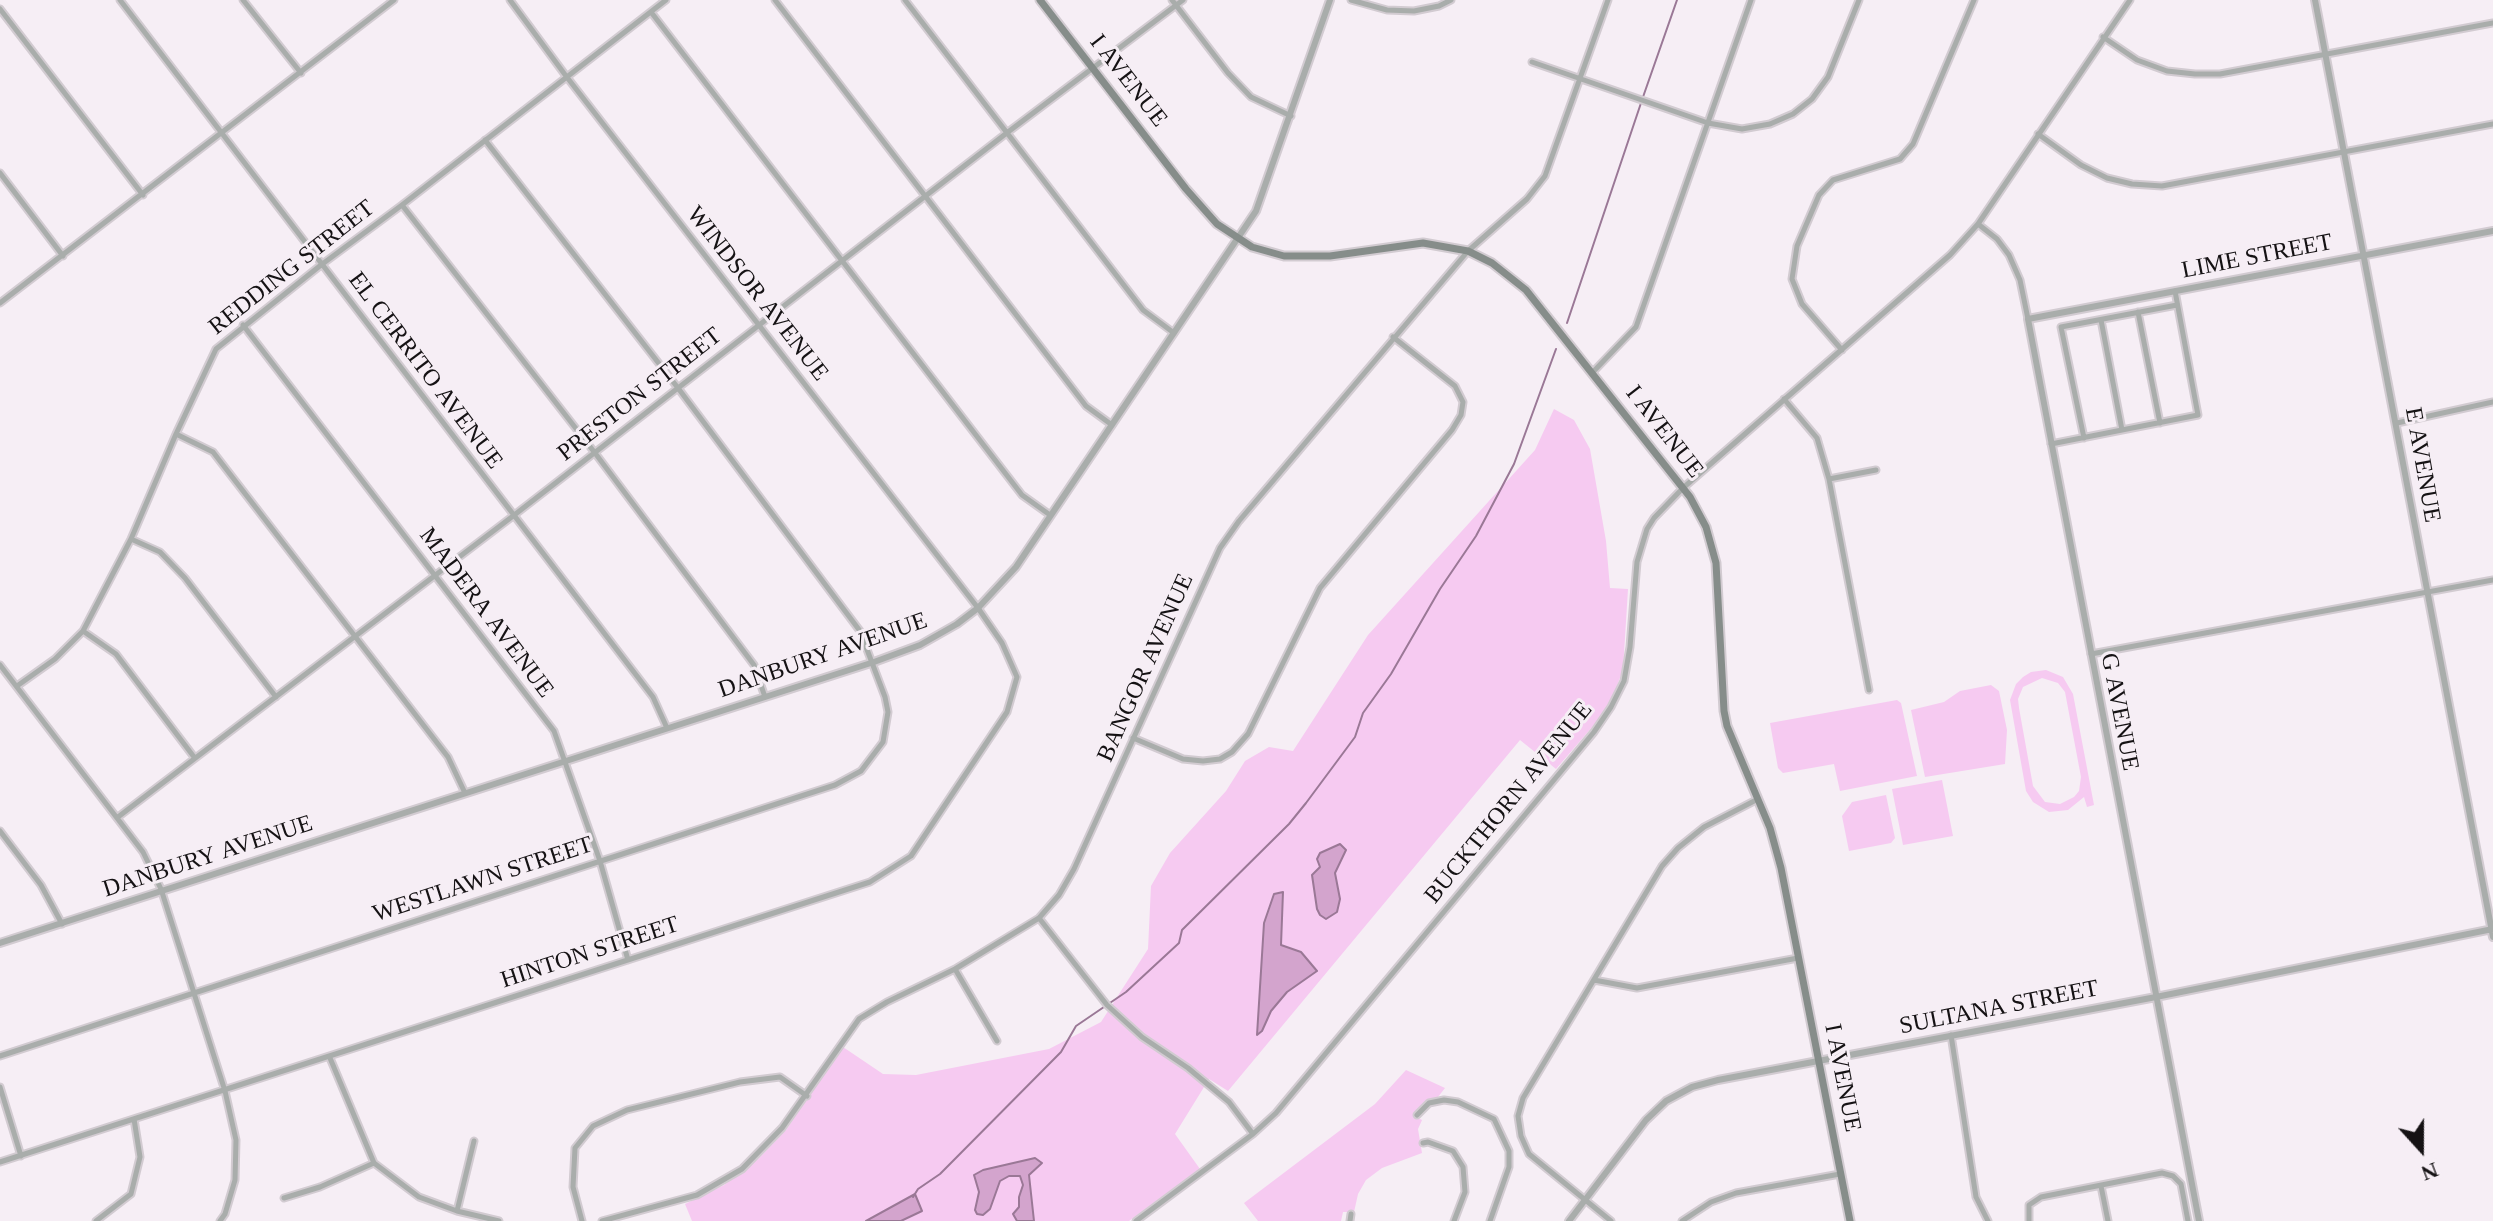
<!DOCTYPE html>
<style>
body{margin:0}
#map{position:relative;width:2493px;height:1221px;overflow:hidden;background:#f6eef5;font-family:"Times New Roman",serif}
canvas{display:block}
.north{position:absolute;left:2381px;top:1109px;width:80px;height:80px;-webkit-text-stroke:6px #f6eef5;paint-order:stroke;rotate:159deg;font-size:22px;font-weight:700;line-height:32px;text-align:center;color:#151214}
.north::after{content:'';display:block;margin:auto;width:28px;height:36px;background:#151214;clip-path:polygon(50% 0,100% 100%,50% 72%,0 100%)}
</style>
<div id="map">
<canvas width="2493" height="1221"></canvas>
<div class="north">N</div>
</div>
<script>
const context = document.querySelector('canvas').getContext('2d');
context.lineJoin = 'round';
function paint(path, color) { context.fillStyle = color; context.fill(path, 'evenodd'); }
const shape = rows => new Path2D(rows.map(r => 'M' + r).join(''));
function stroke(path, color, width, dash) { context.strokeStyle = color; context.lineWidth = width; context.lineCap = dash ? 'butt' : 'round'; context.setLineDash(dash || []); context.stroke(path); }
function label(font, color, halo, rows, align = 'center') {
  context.font = font + ' "Times New Roman",serif'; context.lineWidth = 6; context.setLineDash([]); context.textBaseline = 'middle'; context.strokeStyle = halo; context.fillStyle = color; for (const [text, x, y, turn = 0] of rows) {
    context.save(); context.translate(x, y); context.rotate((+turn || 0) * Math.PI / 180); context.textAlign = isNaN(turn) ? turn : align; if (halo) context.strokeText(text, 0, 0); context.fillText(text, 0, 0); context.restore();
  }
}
paint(shape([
 [1554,409,1574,420,1590,449,1606,541,1610,588,1628,589,1623,670,1612,699,1594,725,1556,769,1520,740,1228,1091,1209,1079,1175,1134,1200,1169,1129,1221,692,1221,685,1204,724,1185,758,1159,786,1130,843,1047,883,1074,916,1075,1049,1049,1101,1022,1148,949,1151,886,1170,853,1226,791,1245,761,1269,747,1293,751,1368,635,1535,450],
 [2046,670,2063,677,2073,694,2094,805,2087,807,2084,797,2068,810,2049,812,2033,802,2026,791,2010,700,2016,684,2023,677,2031,672],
 [2042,678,2058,683,2065,692,2081,777,2079,791,2074,797,2060,804,2045,802,2033,786,2019,708,2018,699,2023,687],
 [1991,685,1999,691,2007,730,2005,764,1925,777,1911,710,1944,702,1960,691],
 [1897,700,1901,703,1917,776,1840,791,1834,764,1783,773,1778,768,1770,723],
 [1942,780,1953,836,1903,845,1892,789],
 [1886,795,1895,838,1891,843,1849,851,1842,816,1852,802],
 [1406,1070,1445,1088,1438,1097,1424,1103,1414,1116,1422,1120,1418,1129,1422,1153,1382,1168,1366,1180,1358,1194,1354,1212,1343,1212,1341,1221,1258,1221,1244,1203,1375,1104]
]), '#f6caf1');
const water = shape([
 [1340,844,1346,850,1335,873,1340,899,1337,912,1326,919,1320,915,1317,909,1312,875,1320,867,1317,859,1320,853,1340,844],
 [1283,892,1281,945,1301,952,1317,971,1287,992,1271,1011,1262,1031,1257,1035,1264,923,1274,894,1283,892],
 [1035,1158,1042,1163,1029,1175,1034,1221,1017,1221,1013,1214,1019,1207,1019,1197,1023,1185,1020,1176,1009,1176,1000,1181,990,1209,983,1215,977,1214,975,1210,979,1192,974,1175,983,1170,1035,1158],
 [915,1194,922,1211,901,1221,866,1221,915,1194]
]);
paint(water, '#d3a4cd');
stroke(water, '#9a7896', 2);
stroke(shape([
 [1643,97,1677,0],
 [1567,323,1641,103],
 [913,1197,918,1189,940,1174,1061,1052,1076,1026,1126,992,1179,943,1182,930,1289,824,1306,803,1355,737,1363,713,1391,674,1440,589,1476,536,1514,464,1556,349]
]), '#9a7896', 2);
const minor = shape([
 [120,0,653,697,667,728],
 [243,0,301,73],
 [775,0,1086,406,1112,425],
 [905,0,1143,310,1174,333],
 [1172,0,1228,73,1251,97,1291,116],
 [1351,0,1387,10,1414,11,1439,6,1451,0],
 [0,9,143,195],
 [651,12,1022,495,1050,515],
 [2103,37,2137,60,2167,71,2195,74,2220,74,2493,23],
 [1532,62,1708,123,1742,129,1770,124,1793,114,1812,99,1828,77,1859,0],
 [2038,134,2081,165,2107,178,2132,184,2162,186,2493,124],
 [0,173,63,256],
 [402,205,595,453,754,665,765,697],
 [1978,224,1997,239,2009,255,2020,280,2028,319],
 [0,303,394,0],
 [2138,312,2160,423],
 [2101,320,2122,430],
 [243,325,554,731,600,861,628,960],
 [1842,350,1802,304,1792,279,1797,246,1819,195,1833,180,1900,159,1913,144,1974,0],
 [1592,373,1636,327,1751,0],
 [1784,399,1817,438,1829,479,1869,690],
 [2397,423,2493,402],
 [176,434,213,452,448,757,465,793],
 [2084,438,2061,327,2177,305],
 [2051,444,2198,415,2175,291],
 [1829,479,1876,470],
 [131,539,160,552,185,578,276,697],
 [83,631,116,654,194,757],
 [2091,654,2493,580],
 [0,665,143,852,161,889,225,1091,236,1140,235,1180,225,1214,220,1221],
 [17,686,55,659,83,631,131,539,176,434,216,349,321,265,402,205,666,0],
 [1133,738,1183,759,1203,761,1220,759,1232,752,1248,734,1320,588,1452,430,1461,415,1463,402,1455,386,1393,337],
 [118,817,513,516,1008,132,1183,0],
 [0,831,41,885,62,924],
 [1039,918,1107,1005,1142,1037,1188,1068,1229,1102,1253,1134],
 [955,969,997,1041],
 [1594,980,1637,988,1798,958],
 [1951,1035,1976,1197,1988,1221],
 [0,1056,835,785,861,771,883,742,888,712,885,697,860,631,678,388,485,140],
 [330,1058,374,1163,419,1197,457,1211,499,1221],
 [0,1087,21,1156],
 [1417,1115,1429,1103,1444,1100,1458,1102,1494,1119,1509,1151,1509,1167,1490,1221],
 [1423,1143,1428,1142,1453,1151,1463,1167,1465,1192,1454,1221],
 [0,1162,870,882,911,856,1007,712,1017,677,1002,643,978,608,566,76,510,0],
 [2101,1186,2108,1221],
 [284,1198,320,1187,374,1163],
 [457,1211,474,1141],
 [96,1221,131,1194,140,1157,134,1119],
 [582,1221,573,1187,575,1148,593,1126,627,1110,740,1082,780,1077,807,1096],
 [602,1221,697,1195,742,1169,782,1128,859,1019,887,1002,955,969,1039,918,1059,895,1074,869,1220,548,1239,521,1468,251,1527,199,1545,176,1608,0],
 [1136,1221,1253,1134,1276,1113,1594,732,1611,707,1624,681,1630,647,1637,562,1647,529,1654,518,1683,488,1950,255,1978,224,2130,0],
 [1350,1221,1351,1214],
 [1611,1221,1529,1154,1521,1136,1518,1116,1523,1098,1662,866,1678,848,1704,827,1758,799],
 [1682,1221,1711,1202,1736,1193,1840,1174],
 [2029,1221,2029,1205,2041,1197,2162,1173,2173,1176,2181,1184,2188,1221]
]);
const tertiary = shape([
 [2315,0,2493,937],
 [0,943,874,662,920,645,957,624,978,608,1016,567,1256,211,1330,0],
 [1569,1221,1646,1120,1666,1101,1692,1087,1718,1080,2156,997,2493,929],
 [2199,1221,2028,319,2493,231]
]);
const secondary = shape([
 [1040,0,1186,189,1217,224,1252,247,1284,256,1330,256,1423,243,1468,251,1492,263,1526,290,1690,497,1706,527,1716,563,1724,711,1727,726,1770,828,1781,868,1850,1221]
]);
stroke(minor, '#d2cbd1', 9);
stroke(tertiary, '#d2cbd1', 10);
stroke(secondary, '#d2cbd1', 11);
stroke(minor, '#a9adab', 5);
stroke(tertiary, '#a9adab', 6);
stroke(secondary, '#868d8a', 7);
label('24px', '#151214', '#f6eef5', [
 ["I AVENUE",1128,81,52],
 ["LIME STREET",2257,257,-11],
 ["REDDING STREET",292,268,-38],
 ["WINDSOR AVENUE",757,294,52],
 ["EL CERRITO AVENUE",425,371,53],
 ["PRESTON STREET",640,395,-38],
 ["I AVENUE",1664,432,52],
 ["E AVENUE",2422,465,80],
 ["MADERA AVENUE",486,613,53],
 ["DANBURY AVENUE",823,656,-19],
 ["BANGOR AVENUE",1146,668,-66],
 ["G AVENUE",2119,712,79],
 ["BUCKTHORN AVENUE",1509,803,-51],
 ["DANBURY AVENUE",208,857,-18],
 ["WESTLAWN STREET",483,880,-18],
 ["HINTON STREET",590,953,-18],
 ["SULTANA STREET",1999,1008,-11],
 ["I AVENUE",1842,1078,79]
]);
</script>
